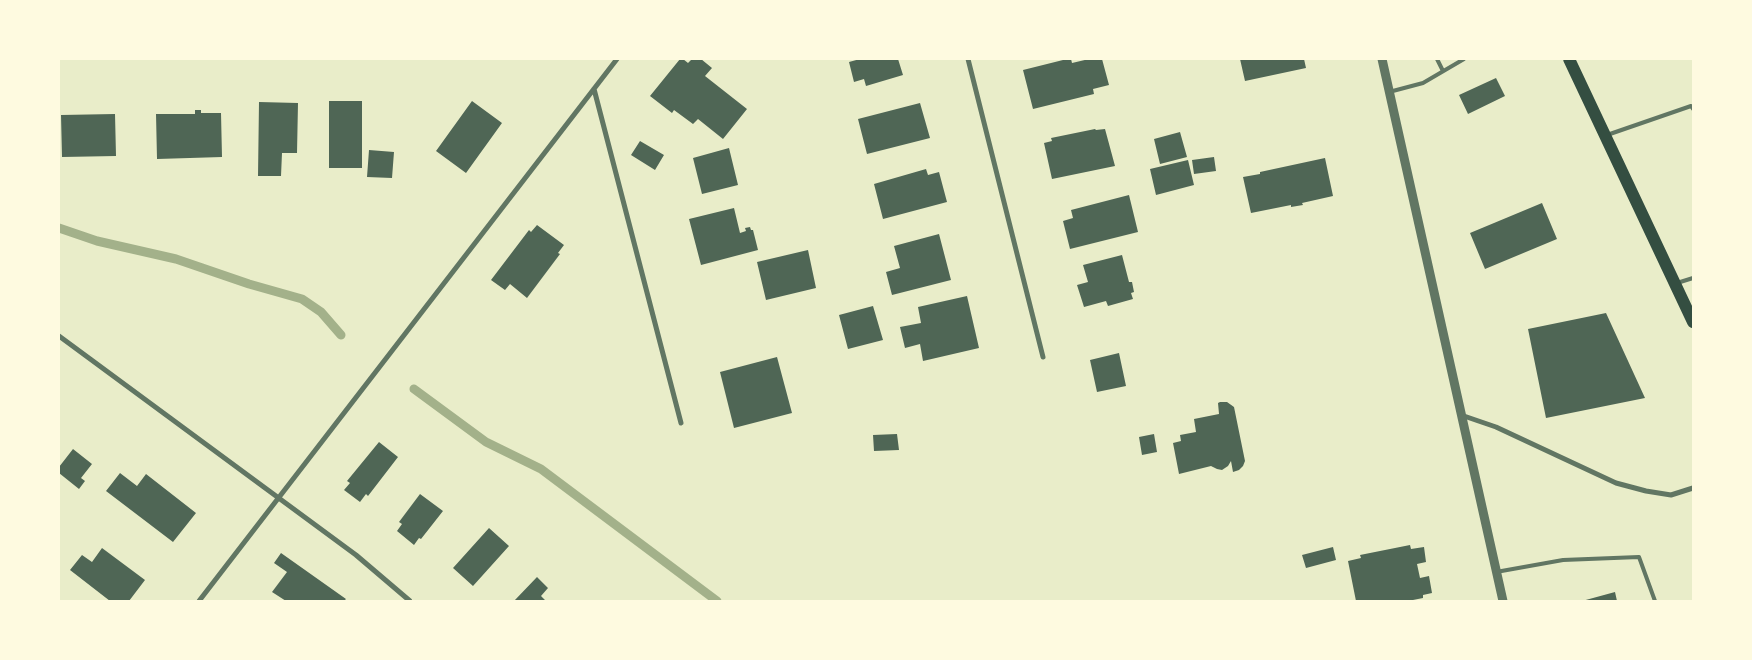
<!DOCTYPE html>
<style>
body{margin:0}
#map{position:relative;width:1752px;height:660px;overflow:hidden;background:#e9edc9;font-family:Barlow,sans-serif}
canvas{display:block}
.frame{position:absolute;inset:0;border:60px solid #fefae0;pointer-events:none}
</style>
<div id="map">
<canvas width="1752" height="660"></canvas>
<div class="frame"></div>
</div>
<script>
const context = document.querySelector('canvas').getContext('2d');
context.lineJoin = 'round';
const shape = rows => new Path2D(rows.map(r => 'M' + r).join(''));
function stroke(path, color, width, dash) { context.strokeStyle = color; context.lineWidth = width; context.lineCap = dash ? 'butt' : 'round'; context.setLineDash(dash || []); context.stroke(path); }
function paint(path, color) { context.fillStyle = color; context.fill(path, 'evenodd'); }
stroke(shape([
 [59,228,97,241,176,259,249,284,302,299,321,312,341,335],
 [414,389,486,442,541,469,717,601]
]), '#a3b18a', 9);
paint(shape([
 [680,59,683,59,688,63,692,59,701,59,712,68,705,76,747,109,723,139,698,119,693,124,674,110,672,113,650,96],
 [860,59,898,59,903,75,866,86,864,79,854,82,849,62],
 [1067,59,1071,59,1072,63,1089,59,1102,59,1109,85,1093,89,1094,94,1033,109,1023,70],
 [1240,59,1304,59,1306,68,1245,81],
 [1496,78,1505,96,1468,114,1459,95],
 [329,101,362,101,362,168,329,168],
 [472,101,502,123,466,173,436,151],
 [259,102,298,103,297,153,282,153,281,176,258,176],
 [920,103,930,138,867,154,858,119],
 [195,110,201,110,201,113,221,113,222,157,157,159,156,114,195,114],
 [115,114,116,156,62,157,61,115],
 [1095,129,1096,130,1105,129,1115,166,1052,179,1044,143,1052,141,1051,138],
 [1180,132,1187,157,1160,164,1154,139],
 [640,141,664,155,655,170,631,155],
 [729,148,738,185,702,194,693,158],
 [369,150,394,152,392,178,367,177],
 [1214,157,1216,171,1194,174,1192,160],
 [1325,158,1333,196,1302,203,1303,205,1291,207,1291,205,1251,213,1243,177,1260,174,1260,172],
 [1188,160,1194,185,1156,195,1150,169],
 [926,169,928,175,939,172,947,202,883,219,874,184],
 [1129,195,1138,232,1070,249,1063,221,1073,218,1071,210],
 [1542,203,1557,239,1485,269,1470,233],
 [734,208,740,233,746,231,745,228,750,227,751,230,753,230,758,250,701,265,689,219],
 [537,225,564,245,558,253,560,254,527,298,510,284,505,290,491,280,529,230,531,232],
 [939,234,951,280,892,295,886,272,900,268,894,246],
 [808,250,816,288,766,300,757,262],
 [1122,255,1129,282,1132,282,1134,292,1131,293,1133,299,1108,306,1106,301,1084,307,1077,285,1088,282,1083,265],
 [967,296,979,348,923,361,920,344,905,348,900,327,921,323,918,307],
 [873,306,883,340,848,349,839,315],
 [1606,313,1645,398,1546,418,1528,329],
 [1119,353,1126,386,1097,392,1090,360],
 [777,357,792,413,734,428,720,372],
 [1220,402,1227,402,1234,407,1245,461,1243,466,1239,470,1233,472,1231,461,1228,466,1222,470,1217,469,1211,466,1179,474,1173,443,1181,441,1180,435,1196,432,1194,419,1219,414,1218,403],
 [897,434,899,450,874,451,873,435],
 [1154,434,1157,452,1142,455,1139,437],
 [379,442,398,457,368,496,366,494,360,502,344,490,350,483,347,481],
 [73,449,92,464,81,478,85,481,79,489,59,473,59,467],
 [120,473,137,486,146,474,196,513,173,542,106,491],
 [420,494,443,511,421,539,419,538,414,545,397,531,402,524,399,522],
 [489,528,509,546,473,586,453,568],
 [1410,545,1411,549,1424,547,1426,562,1417,564,1420,578,1429,576,1432,593,1423,595,1423,598,1408,601,1356,601,1348,561,1361,558,1360,555],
 [1333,547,1336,560,1306,568,1302,555],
 [102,548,145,580,129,601,110,601,70,570,82,555,92,562],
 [281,553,346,599,344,601,286,601,272,592,287,572,274,563],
 [537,577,548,588,541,596,546,601,514,601],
 [1615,592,1617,601,1582,601]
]), '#4f6655');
stroke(shape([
 [1437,59,1443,71],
 [1389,92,1423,83,1464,59],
 [1607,135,1691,106,1693,109],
 [1677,283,1693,278],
 [1496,572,1563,560,1639,557,1655,601]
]), '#617663', 4);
stroke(shape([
 [968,59,1043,357],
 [594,89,681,423],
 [59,336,356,555,410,601],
 [1461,415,1496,427,1616,483,1646,491,1671,495,1693,488],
 [199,601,617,59]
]), '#617663', 5);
stroke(shape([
 [1382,59,1503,601]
]), '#617663', 9);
stroke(shape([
 [1569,59,1693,322]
]), '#344e41', 12);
</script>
